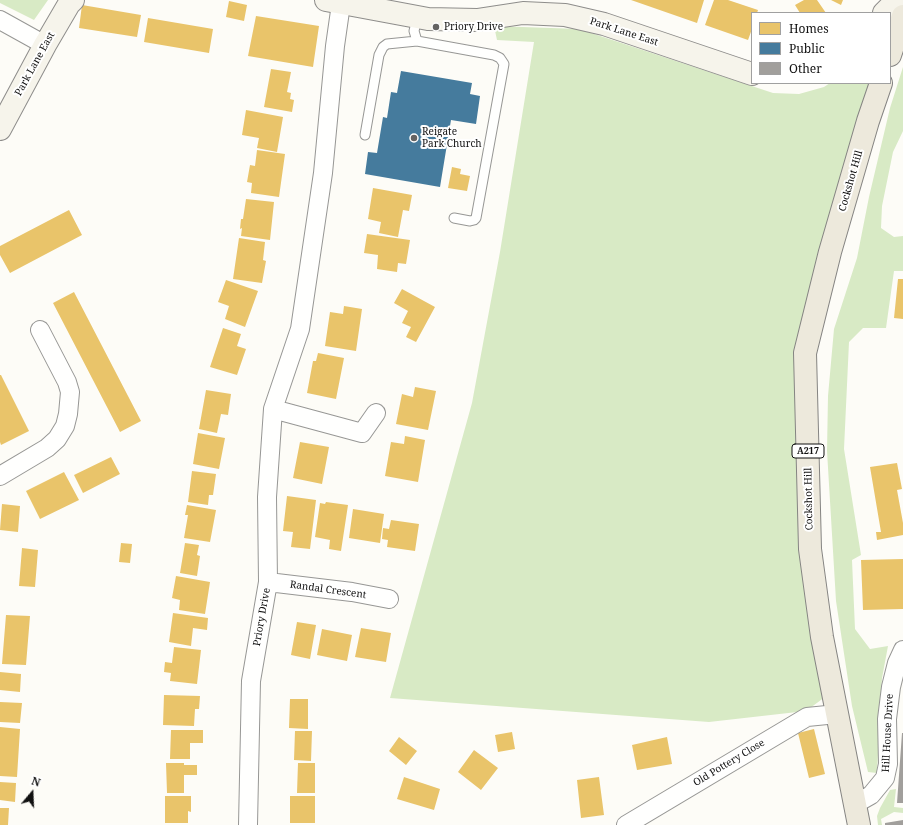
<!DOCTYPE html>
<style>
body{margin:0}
#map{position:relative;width:903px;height:825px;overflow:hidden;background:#fdfcf7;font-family:"Noto Serif",serif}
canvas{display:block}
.legend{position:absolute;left:751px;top:12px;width:140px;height:72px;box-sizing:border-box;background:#fff;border:1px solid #a0a0a0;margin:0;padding:5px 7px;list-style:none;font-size:12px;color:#111}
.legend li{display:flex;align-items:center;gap:8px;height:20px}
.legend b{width:20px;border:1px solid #a0a0a0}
.north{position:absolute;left:12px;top:773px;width:40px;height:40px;-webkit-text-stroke:3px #fff;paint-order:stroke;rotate:19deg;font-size:11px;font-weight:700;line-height:16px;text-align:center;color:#111}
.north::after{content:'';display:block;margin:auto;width:14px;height:18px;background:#111;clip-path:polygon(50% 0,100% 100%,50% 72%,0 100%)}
</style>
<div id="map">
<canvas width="903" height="825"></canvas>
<ul class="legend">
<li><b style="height:11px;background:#e9c46a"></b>Homes</li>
<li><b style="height:11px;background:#457b9d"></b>Public</li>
<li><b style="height:11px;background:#a19f9c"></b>Other</li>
</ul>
<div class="north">N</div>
</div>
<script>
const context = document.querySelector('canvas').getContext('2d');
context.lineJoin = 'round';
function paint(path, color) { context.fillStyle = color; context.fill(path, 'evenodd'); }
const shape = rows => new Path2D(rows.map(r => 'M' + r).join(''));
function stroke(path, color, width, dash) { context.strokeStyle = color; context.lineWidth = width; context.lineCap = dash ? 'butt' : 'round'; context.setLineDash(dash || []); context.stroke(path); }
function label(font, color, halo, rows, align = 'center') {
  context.font = font + ' "Noto Serif",serif'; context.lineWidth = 4; context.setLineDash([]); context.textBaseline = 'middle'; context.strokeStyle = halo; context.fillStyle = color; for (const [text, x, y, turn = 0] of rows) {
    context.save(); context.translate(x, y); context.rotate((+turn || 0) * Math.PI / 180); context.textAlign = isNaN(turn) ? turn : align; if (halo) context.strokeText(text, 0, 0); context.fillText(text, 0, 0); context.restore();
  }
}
paint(shape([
 [0,0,48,0,34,20,0,3],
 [494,26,579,29,773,93,799,94,824,87,830,83,874,83,796,350,825,697,806,711,709,722,390,698,472,403,500,252,534,42,497,40],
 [903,67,903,131,893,152,882,206,881,228,894,237,903,236,903,271,894,271,886,328,863,328,849,342,844,449,861,555,852,560,855,629,870,649,888,646,882,678,877,773,868,772,852,706,836,601,827,451,828,396,834,329,857,258,869,197,890,108],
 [896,789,894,807,903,808,903,813,894,812,881,819,882,825,878,825,877,816,880,808,890,790]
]), '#d8eac5');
paint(shape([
 [631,0,704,0,697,23],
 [714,0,728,0,758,10,757,13,752,13,752,29,748,40,705,25],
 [804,0,817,0,826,13,800,13,795,5],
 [831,0,843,0,841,5],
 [229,1,247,5,244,21,226,17],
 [82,5,141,15,137,37,79,28],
 [256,16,319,26,313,67,248,56],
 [148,18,213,29,209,53,144,42],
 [271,69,291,72,287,92,291,93,290,99,294,100,292,112,264,107],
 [246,110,283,117,277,152,257,148,259,138,242,135],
 [257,150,285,154,279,197,251,193,252,183,247,182,250,165,255,166],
 [452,167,461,169,460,174,470,176,467,191,448,188],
 [373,188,412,195,409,211,403,210,398,237,379,233,381,222,368,219],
 [246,199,274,202,270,240,241,236,242,228,240,229,241,219,243,219],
 [69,210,82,235,10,273,0,255,0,246],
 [367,234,410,240,406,264,398,263,397,272,377,269,378,255,364,253],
 [239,238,265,242,263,260,266,261,262,283,233,279],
 [898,279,903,279,903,319,894,318],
 [226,280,258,291,245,327,225,319,229,306,218,302],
 [402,289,435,307,416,342,406,337,411,327,402,323,408,311,394,303],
 [74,292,141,421,120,432,53,303],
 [344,306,362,309,356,351,325,346,330,312,343,314],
 [223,328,241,334,237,346,246,349,237,375,210,367],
 [318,353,344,358,336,399,307,393,313,361,316,361],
 [0,375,1,375,29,431,1,445,0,442],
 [415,387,436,391,428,430,396,424,402,394,413,397],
 [206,390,231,394,228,415,221,414,217,433,199,429],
 [198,433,225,438,219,469,193,464],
 [405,436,425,440,418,482,385,476,391,442,404,444],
 [300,442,329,447,322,484,293,478],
 [111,457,120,474,83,493,74,475],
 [897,463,902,489,897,490,903,523,903,535,877,540,876,532,881,532,870,467],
 [192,471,216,474,213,495,209,495,208,505,188,502],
 [64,472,79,500,40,519,26,491],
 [287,496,316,500,310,549,291,547,293,532,283,531],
 [326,502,348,505,341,551,329,549,330,540,315,537,320,503,325,504],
 [2,504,20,506,18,532,0,530],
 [187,505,216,510,210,542,184,538,188,515,185,515],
 [353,509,384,514,380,543,349,538],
 [391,520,419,524,415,551,387,547,388,540,382,539,383,528,389,529],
 [121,543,132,544,130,563,119,562],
 [185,543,199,545,197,555,200,556,197,576,180,573],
 [22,548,38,550,35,587,19,586],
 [903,559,903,609,863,610,861,560],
 [176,576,210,582,205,614,179,610,180,600,172,598],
 [173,613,208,618,207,630,193,628,191,646,169,642],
 [6,615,30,616,26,665,2,664],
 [297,622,316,625,310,659,291,655],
 [361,628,391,633,386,662,355,657],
 [322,629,352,635,347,661,317,655],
 [174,647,201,650,197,684,170,681,171,673,164,672,165,662,172,663],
 [0,672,21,674,20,692,0,690],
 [164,695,200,696,199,709,195,709,194,726,163,725],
 [290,699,308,699,308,729,289,728],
 [0,702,22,703,20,723,0,722],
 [0,727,20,729,17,777,0,776],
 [814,729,825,774,809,778,798,733],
 [171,730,203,730,203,743,190,743,190,759,170,759],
 [295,731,312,731,311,761,294,760],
 [512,732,515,749,498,752,495,735],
 [399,737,417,751,406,765,389,751],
 [667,737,672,764,637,770,632,745],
 [474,750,498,768,481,790,458,772],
 [166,763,184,763,184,765,197,765,197,775,184,775,184,793,167,793],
 [298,763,315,763,315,793,297,793],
 [404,777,440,789,434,810,397,799],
 [599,777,604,815,581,818,577,780],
 [0,782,16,783,15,802,0,800],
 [165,796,191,796,191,812,188,811,188,823,165,823],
 [290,796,315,796,315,823,290,823],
 [0,808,9,808,8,825,0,825]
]), '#e9c46a');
paint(shape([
 [401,71,472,83,470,94,480,96,476,124,451,120,440,187,365,174,368,152,377,153,383,117,387,118,391,92,397,93]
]), '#457b9d');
paint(shape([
 [902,733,903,733,903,803,897,803],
 [903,820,903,825,885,825,885,823]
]), '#a19f9c');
const lane = shape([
 [417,18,414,31,417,41,494,55,500,58,504,64,476,218,474,220,470,221,454,218],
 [365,135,379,55,383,47,387,44,417,41]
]);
const street = shape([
 [0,20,45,45],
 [273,409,362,433,376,413],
 [0,476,47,448,57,439,65,426,68,414,70,392,67,382,40,330],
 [268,582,352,592,389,599],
 [855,804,871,795,885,778,888,764,887,719,891,687,897,663,903,650],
 [248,825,251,681,268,582,267,497,273,409,300,329,323,173,335,46,341,4],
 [626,825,807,717,837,714]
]);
const secondary = shape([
 [326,0,428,19,477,20,523,13,565,15,604,24,752,74],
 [884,13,889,8,902,0],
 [0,129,45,45,69,4,73,0]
]);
const primary = shape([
 [890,55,903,16],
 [859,825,822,637,810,549,805,353,830,252,868,121,881,83]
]);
stroke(lane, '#979795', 11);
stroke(street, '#979795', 20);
stroke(secondary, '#8e8d8b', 24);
stroke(primary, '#858482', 24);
stroke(lane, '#fffffe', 9);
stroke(street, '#fffffe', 18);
stroke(secondary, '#f6f4eb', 22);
stroke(primary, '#ede9dc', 22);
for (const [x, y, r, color] of [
 [436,27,4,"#646362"],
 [414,138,4,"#646362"]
]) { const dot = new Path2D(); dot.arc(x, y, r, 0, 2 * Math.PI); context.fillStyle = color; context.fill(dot); stroke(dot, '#fff', 1.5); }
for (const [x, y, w] of [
 [808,451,32]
]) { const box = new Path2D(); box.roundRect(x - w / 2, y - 7, w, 14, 3); context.fillStyle = '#fff'; context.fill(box); stroke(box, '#111', 1); }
label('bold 9px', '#111', null, [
 ["A217",808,451]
]);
label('10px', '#111', '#fff', [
 ["Priory Drive",444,27],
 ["Reigate",422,132],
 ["Park Church",422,144]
], 'left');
label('10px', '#111', '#fff', [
 ["Park Lane East",624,32,18],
 ["Park Lane East",35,64,-61],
 ["Cockshot Hill",851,181,-74],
 ["Cockshot Hill",809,499,-91],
 ["Randal Crescent",328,590,8],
 ["Priory Drive",262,617,-80],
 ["Hill House Drive",888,733,-87],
 ["Old Pottery Close",729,763,-31]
]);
</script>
